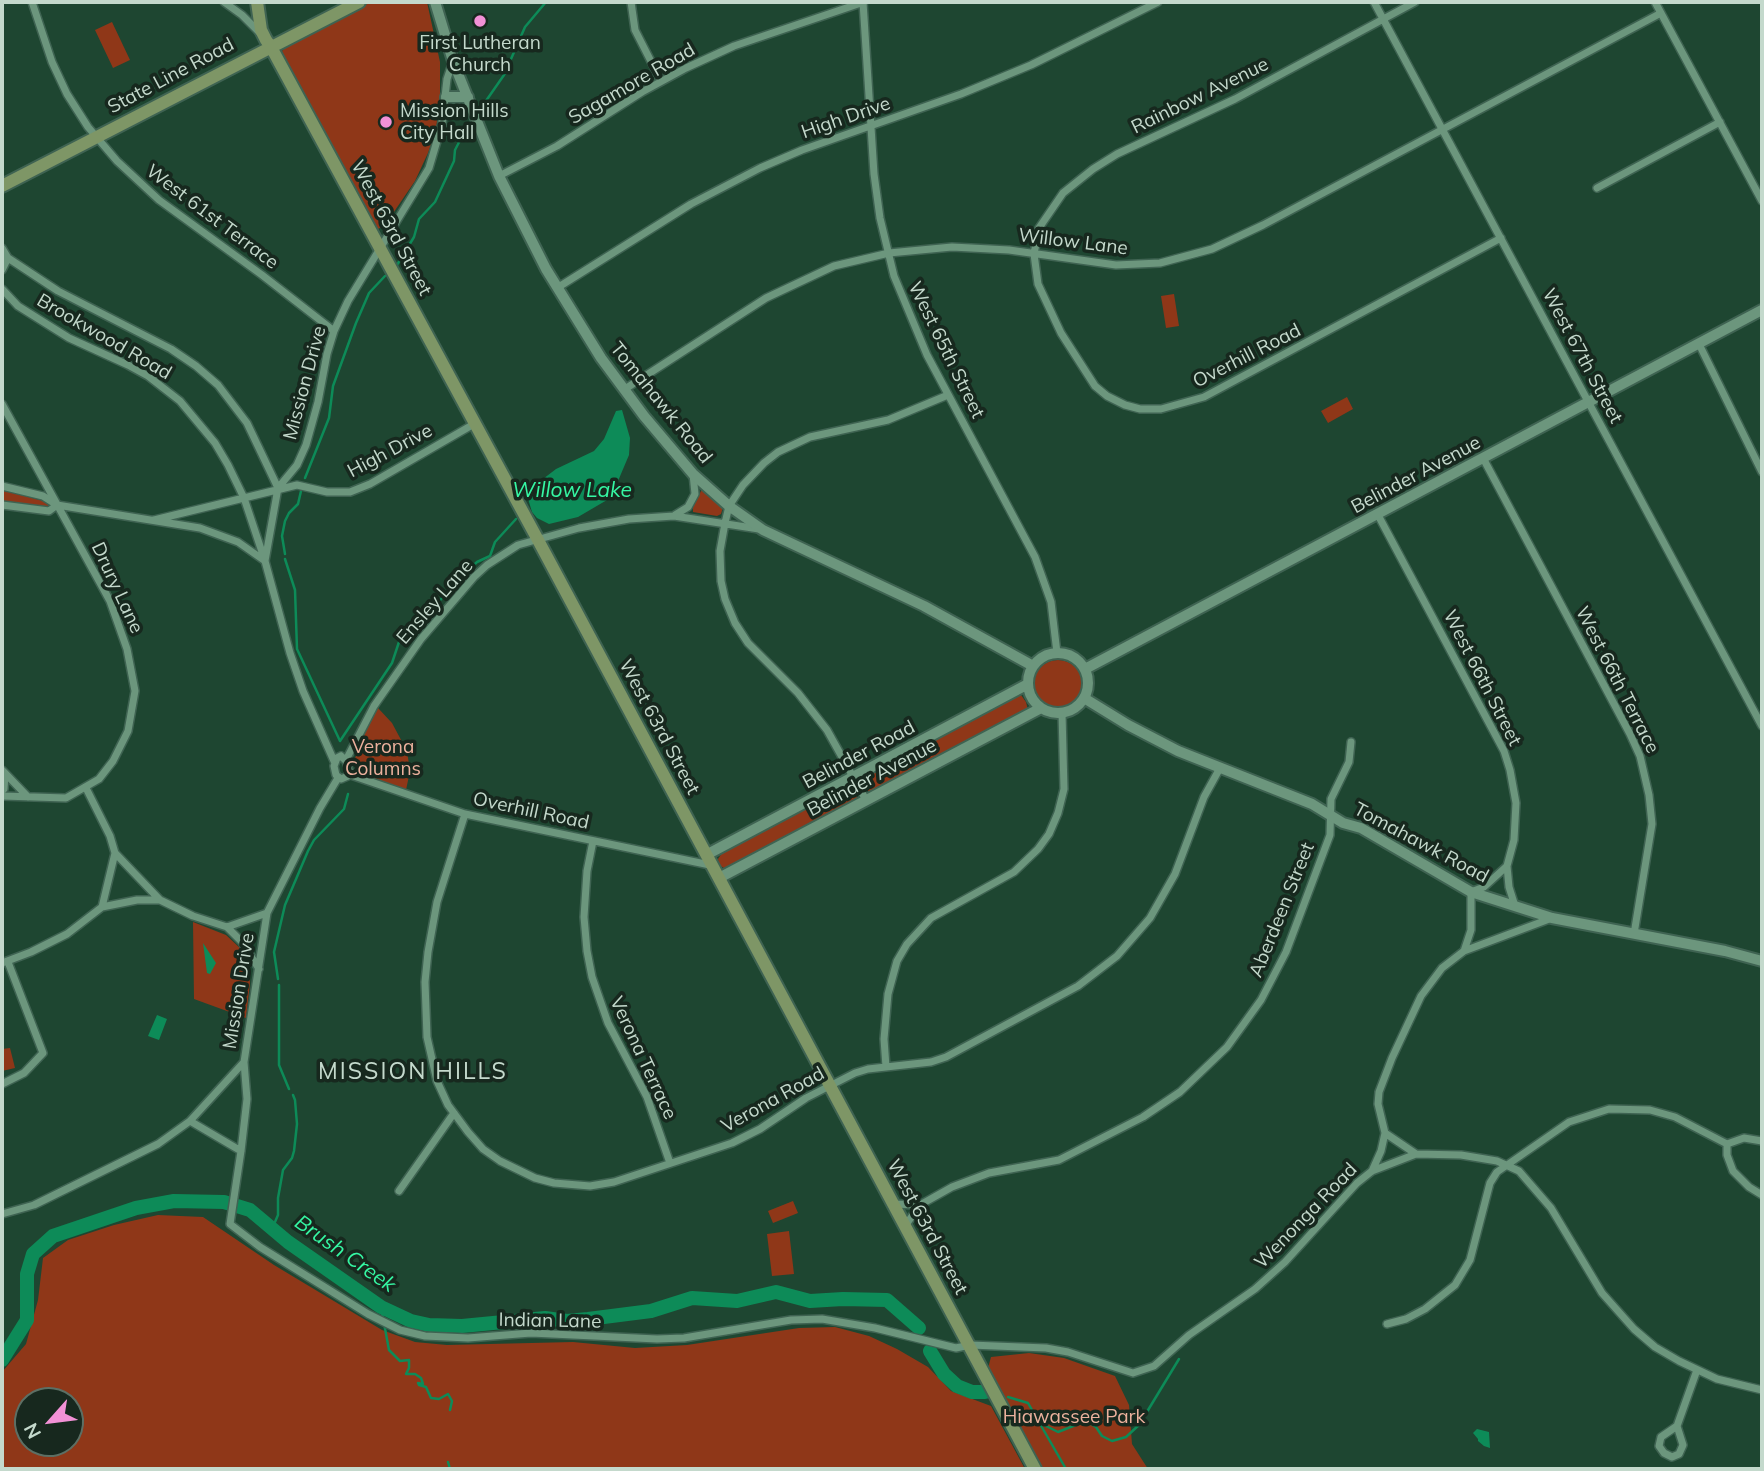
<!DOCTYPE html>
<style>
body{margin:0}
#map{position:relative;width:1764px;height:1471px;overflow:hidden;background:#1e4631;font-family:Mulish,sans-serif}
canvas{display:block}
.frame{position:absolute;inset:0;border:4px solid #c4d9cc;pointer-events:none}
.north{position:absolute;left:14px;top:1387px;width:70px;height:70px;box-sizing:border-box;background:#17281e;border:2px solid #5c6f64;border-radius:50%;rotate:242deg;font-size:19px;font-weight:700;line-height:28px;text-align:center;color:#c4d9cc}
.north::after{content:'';display:block;margin:auto;width:24px;height:32px;background:#f291d6;clip-path:polygon(50% 0,100% 100%,50% 72%,0 100%)}
</style>
<div id="map">
<canvas width="1764" height="1471"></canvas>
<div class="frame"></div>
<div class="north">N</div>
</div>
<script>
const context = document.querySelector('canvas').getContext('2d');
context.lineJoin = 'round';
function paint(path, color) { context.fillStyle = color; context.fill(path, 'evenodd'); }
const shape = rows => new Path2D(rows.map(r => 'M' + r).join(''));
function stroke(path, color, width, dash) { context.strokeStyle = color; context.lineWidth = width; context.lineCap = dash ? 'butt' : 'round'; context.setLineDash(dash || []); context.stroke(path); }
function label(font, color, halo, rows, align = 'center') {
  context.font = font + ' Mulish,sans-serif'; context.lineWidth = 7; context.setLineDash([]); context.textBaseline = 'middle'; context.strokeStyle = halo; context.fillStyle = color; for (const [text, x, y, turn = 0] of rows) {
    context.save(); context.translate(x, y); context.rotate((+turn || 0) * Math.PI / 180); context.textAlign = isNaN(turn) ? turn : align; if (halo) context.strokeText(text, 0, 0); context.fillText(text, 0, 0); context.restore();
  }
}
paint(shape([
 [371,2,427,2,440,62,440,96,436,129,428,153,415,181,385,225,378,229,374,226,287,64,282,51,286,46],
 [112,22,130,60,113,68,95,30],
 [1174,294,1179,326,1166,328,1161,296],
 [1347,397,1353,409,1328,423,1321,411],
 [702,489,723,507,721,514,717,516,693,512,693,507],
 [2,490,47,502,50,507,2,501],
 '1034 684a24 24 0 1 1 48 0a24 24 0 1 1-48 0Z',
 [1021,695,1026,702,1028,710,870,793,866,789,863,779,866,776,1016,696],
 [378,708,392,723,407,751,410,771,406,790,365,776,359,773,354,761,370,720],
 [847,786,852,786,858,800,727,870,719,865,718,859,722,853],
 [193,922,226,935,240,948,249,969,250,983,246,1018,194,999],
 [10,1048,15,1068,2,1071,2,1049],
 [793,1201,798,1213,773,1223,768,1211],
 [158,1215,203,1217,274,1265,382,1330,415,1342,447,1345,573,1342,635,1348,687,1345,799,1328,835,1327,869,1336,897,1349,928,1367,951,1391,991,1406,1025,1469,2,1469,2,1372,26,1344,38,1300,43,1258,68,1240,114,1225],
 [28,1401,70,1401,70,1443,28,1443],
 [789,1231,794,1274,772,1276,767,1234],
 [1029,1353,1064,1358,1115,1376,1129,1405,1132,1444,1148,1469,1043,1469,988,1368,991,1357]
]), '#8f3718');
paint(shape([
 [622,410,630,438,629,455,618,481,617,491,607,500,578,517,549,524,537,518,532,512,526,492,556,469,594,451,604,439,616,411],
 [203,943,216,963,210,974,207,973],
 [157,1015,167,1019,159,1040,148,1036],
 [1477,1429,1489,1432,1490,1448,1484,1446,1478,1441,1478,1439,1473,1433]
]), '#0d8b58');
stroke(shape([
 [481,108,504,75,525,27,546,2],
 [397,265,414,237,419,219,435,202,454,161,455,150,468,125],
 [305,478,329,418,333,386,356,323,369,293,385,276],
 [285,554,282,536,285,521,289,513,298,504,301,491],
 [285,559,295,590,297,649,340,741],
 [340,741,392,663,401,636,410,627,428,614,456,582,477,562,490,556,495,542,516,519],
 [278,979,274,952,285,905,308,851,314,840,344,809,348,794],
 [279,985,279,1065,289,1089],
 [272,1229,278,1215,278,1198,283,1170,292,1158,294,1151,297,1124,295,1100,293,1095],
 [381,1307,389,1350,400,1361,409,1360,409,1368,406,1374,415,1374,421,1378,423,1384,418,1383,419,1385,426,1387,431,1398,439,1399,448,1394,452,1401,450,1410],
 [1008,1397,1028,1403,1066,1469],
 [1040,1423,1058,1432,1086,1421,1096,1427,1102,1436,1112,1441,1126,1437,1139,1425,1179,1359],
 [448,1462,450,1469]
]), '#0d8b58', 2.5);
stroke(shape([
 [930,1351,944,1374,957,1386,972,1392,985,1392],
 [2,1360,27,1320,27,1274,33,1254,53,1236,136,1208,174,1201,224,1202,250,1210,288,1242,381,1307,411,1321,429,1325,462,1326,545,1318,567,1321,588,1319,651,1311,692,1298,737,1301,776,1292,810,1301,843,1299,887,1300,919,1328]
]), '#0d8b58', 14);
const minor = shape([
 [32,2,52,62,67,94,88,127,117,161,159,200,262,275,334,331],
 [224,2,242,15,260,33],
 [631,2,635,30,661,81],
 [863,2,874,174,880,218,894,276,927,355,1035,557,1051,602,1057,653],
 [1374,2,1762,726],
 [1415,2,1235,99,1117,154,1093,169,1063,193,1039,228,1034,254,1038,284,1061,333,1095,386,1107,396,1125,405,1140,409,1161,409,1204,397,1501,238],
 [1655,2,1762,201],
 [499,176,557,146,642,92,686,68,734,46,864,2],
 [1597,188,1720,122],
 [2,248,8,258,58,291,171,349,196,366,218,385,247,423,278,488],
 [2,270,8,258],
 [557,288,691,204,760,168,802,150,961,94,1031,65,1158,2],
 [2,289,18,306,69,338,128,365,148,376,180,401,215,443,228,465,244,498,265,561],
 [1699,344,1762,472],
 [625,389,766,298,834,266,889,253,952,247,1009,250,1116,265,1160,263,1212,249,1263,225,1661,13],
 [2,404,110,601,127,649,135,691,128,731,113,761,99,779,66,798,2,796],
 [1483,458,1630,734,1640,756,1649,795,1652,824,1634,934],
 [2,486,43,496,57,505,200,528,238,542,265,561],
 [2,505,49,511,57,505],
 [675,515,688,507,695,494,693,474],
 [1378,515,1504,751,1510,770,1516,803,1514,840,1507,866,1484,887,1471,892,1471,930,1464,951,1442,968,1421,996,1392,1058,1379,1092,1378,1104,1385,1133,1416,1154],
 [154,520,297,485,327,492,350,492,370,484,474,424],
 [341,756,346,761,349,770,348,776,341,779,336,775,334,766,337,758,341,756],
 [346,760,374,706,421,639,474,577,487,565,518,545,579,528,629,519,674,516,759,529],
 [334,761,303,691,290,653,265,561,278,488,297,465,306,445,318,402,327,354,334,331,348,301,429,168,442,124,447,79,453,61],
 [2,770,28,797],
 [348,774,465,814,710,865],
 [86,788,110,836,115,853,160,900,193,916,227,927,267,913],
 [2,791,4,789,5,774],
 [866,800,827,730,798,693,748,643,735,623,725,599,721,581,720,551,725,523,729,506,743,485,764,463,778,452,810,437,888,420,948,395],
 [465,814,437,902,428,952,425,982,427,1037,437,1081,448,1105,468,1132,483,1149,500,1161,535,1178,554,1183,590,1186,614,1182,732,1143,760,1129,806,1098,855,1073,868,1069,931,1062,946,1057,1078,986,1117,956,1150,918,1175,874,1204,797,1220,768],
 [593,841,587,871,584,917,587,951,592,977,608,1023,647,1097,670,1163],
 [1507,866,1509,887,1515,906],
 [102,907,137,900,160,900],
 [227,927,242,942,259,969],
 [1464,951,1552,918],
 [2,963,31,952,67,934,102,907,115,853],
 [244,1062,247,1099,241,1151,230,1224,260,1247,368,1314,400,1330,425,1336,468,1338,531,1333,657,1339,684,1338,791,1320,822,1319,875,1328,956,1348,970,1345,1046,1348,1068,1352,1133,1373,1154,1366,1189,1335,1255,1289,1285,1262,1357,1183,1372,1171,1416,1154,1461,1155,1497,1161,1519,1171,1551,1208,1602,1293,1634,1329,1655,1347,1679,1361,1717,1379,1762,1390],
 [886,1067,884,1039,888,994,897,961,907,944,931,918,1014,872,1038,849,1049,834,1058,813,1064,789,1062,713],
 [2,1084,24,1073,43,1053,8,962],
 [190,1121,241,1151],
 [1727,1144,1727,1155,1733,1171,1749,1187,1762,1195],
 [1727,1144,1744,1138,1762,1141],
 [1372,1171,1381,1151,1385,1133],
 [399,1191,454,1113],
 [893,1204,920,1205],
 [2,1214,34,1205,158,1144,190,1121,244,1062,267,913,320,808,338,778],
 [905,1226,920,1205,952,1187,989,1173,1059,1160,1143,1117,1180,1092,1227,1047,1261,1000,1286,952,1330,835,1331,799,1349,762,1351,742],
 [1387,1324,1406,1319,1425,1309,1455,1285,1470,1260,1490,1183,1497,1172,1569,1122,1609,1109,1650,1110,1675,1117,1727,1144],
 [1677,1426,1683,1445,1679,1454,1672,1457,1664,1453,1659,1446,1661,1437,1677,1426,1697,1370]
]);
const tertiary = shape([
 [435,2,453,61,499,176,546,269,601,358,644,416,693,474,729,506,763,530,924,606,1033,666],
 [446,97,468,97],
 '1028 683a30 30 0 1 1 60 0a30 30 0 1 1-60 0Z',
 [1085,669,1762,310],
 [1084,698,1128,725,1178,751,1312,804,1343,823,1361,828,1471,892,1552,918,1725,951,1762,961],
 [706,855,1028,684],
 [719,878,1041,708]
]);
const secondary = shape([
 [257,2,261,30,266,40,271,47,538,540,1035,1469],
 [2,186,359,2]
]);
stroke(minor, '#3f6352', 10);
stroke(tertiary, '#3f6352', 14);
stroke(secondary, '#3f6352', 16);
stroke(minor, '#6c967d', 7);
stroke(tertiary, '#6c967d', 10);
stroke(secondary, '#7e9666', 12);
for (const [x, y, r, color] of [
 [480,21,7,"#f291d6"],
 [386,122,7,"#f291d6"]
]) { const dot = new Path2D(); dot.arc(x, y, r, 0, 2 * Math.PI); context.fillStyle = color; context.fill(dot); stroke(dot, '#17281e', 2.5); }
label('19px', '#c4d9cc', '#17281e', [
 ["First Lutheran",480,43],
 ["Church",480,65],
 ["Mission Hills",400,111,"left"],
 ["City Hall",400,133,"left"]
]);
label('19px', '#c4d9cc', '#17281e', [
 ["State Line Road",171,76,-28],
 ["Sagamore Road",632,84,-30],
 ["Rainbow Avenue",1200,96,-26],
 ["High Drive",846,118,-19],
 ["West 61st Terrace",212,217,37],
 ["West 63rd Street",391,228,62],
 ["Willow Lane",1073,242,7],
 ["Brookwood Road",104,337,30],
 ["West 65th Street",946,350,64],
 ["Overhill Road",1247,356,-27],
 ["West 67th Street",1582,356,62],
 ["Mission Drive",305,383,-75],
 ["Tomahawk Road",661,403,51],
 ["High Drive",390,451,-28],
 ["Belinder Avenue",1416,475,-28],
 ["Drury Lane",117,588,65],
 ["Ensley Lane",435,602,-49],
 ["West 66th Street",1482,678,63],
 ["West 66th Terrace",1617,680,63],
 ["West 63rd Street",659,727,62],
 ["Belinder Road",859,755,-28],
 ["Belinder Avenue",872,778,-28],
 ["Overhill Road",531,811,12],
 ["Tomahawk Road",1421,843,28],
 ["Aberdeen Street",1282,910,-68],
 ["Mission Drive",239,991,-81],
 ["Verona Terrace",643,1058,65],
 ["Verona Road",773,1100,-29],
 ["Wenonga Road",1306,1216,-46],
 ["West 63rd Street",927,1227,62],
 ["Indian Lane",550,1321,1]
]);
label('19px', '#ecb19d', '#17281e', [
 ["Verona",383,747],
 ["Columns",383,769],
 ["Hiawassee Park",1074,1417]
]);
label('italic 21px', '#35f7a3', '#17281e', [
 ["Willow Lake",572,491],
 ["Brush Creek",345,1254,35]
]);
context.letterSpacing = '2px';
label('23px', '#c4d9cc', '#17281e', [
 ["MISSION HILLS",413,1072]
]);
context.letterSpacing = '0px';
</script>
